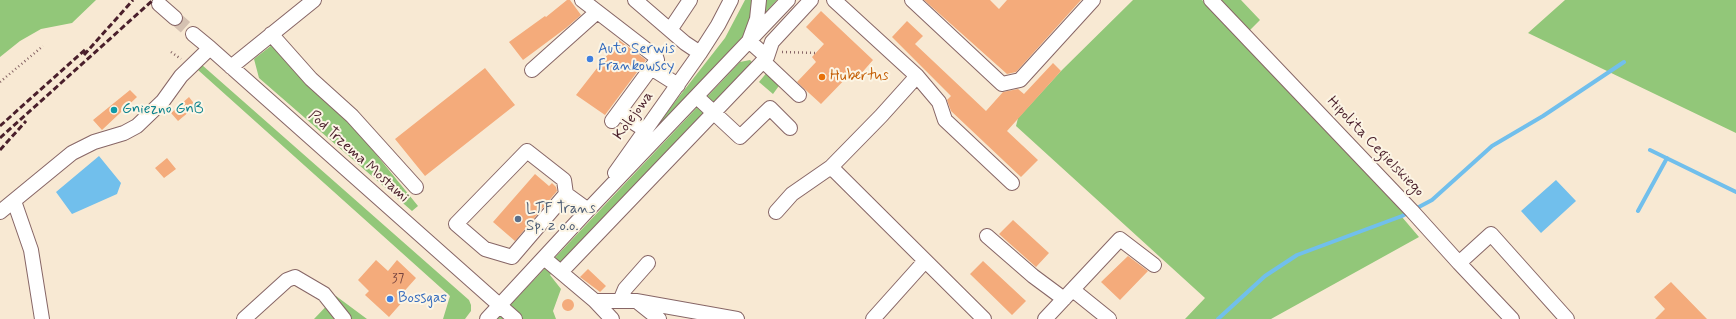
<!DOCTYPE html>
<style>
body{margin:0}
canvas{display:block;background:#f8e9d3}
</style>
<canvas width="1736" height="319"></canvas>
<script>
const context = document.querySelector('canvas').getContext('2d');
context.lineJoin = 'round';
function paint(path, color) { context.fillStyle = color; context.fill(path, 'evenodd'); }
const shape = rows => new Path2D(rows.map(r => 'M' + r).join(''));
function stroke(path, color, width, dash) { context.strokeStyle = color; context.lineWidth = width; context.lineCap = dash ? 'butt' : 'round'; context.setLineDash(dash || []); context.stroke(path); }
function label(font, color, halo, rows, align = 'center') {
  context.font = font + ' Mynerve,sans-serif'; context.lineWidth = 4; context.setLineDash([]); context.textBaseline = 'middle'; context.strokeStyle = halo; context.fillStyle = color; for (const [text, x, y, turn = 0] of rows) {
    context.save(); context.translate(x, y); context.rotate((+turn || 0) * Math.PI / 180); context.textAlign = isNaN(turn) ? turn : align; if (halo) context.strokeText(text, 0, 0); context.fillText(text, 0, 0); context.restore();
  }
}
paint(shape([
 [0,0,96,0,72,23,41,29,20,41,0,57],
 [745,0,777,0,660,125,660,121,725,38],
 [1133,0,1202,0,1407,213,1402,217,1419,237,1271,319,1185,319,1205,298,1016,126,1018,118,1061,71],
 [1219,0,1241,0,1260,20,1249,31],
 [1565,0,1736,0,1736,133,1528,33],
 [272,45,363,138,418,206,412,211,259,78,254,59],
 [750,60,753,63,550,275,561,289,553,311,556,319,497,319,740,62],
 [202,65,469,300,471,305,471,311,465,319,443,319,450,296,198,70],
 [768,71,781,83,773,94,759,82],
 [336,296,367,319,314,319]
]), '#92c779');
paint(shape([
 [99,156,121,183,117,194,72,214,56,192],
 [1556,180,1576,201,1541,233,1521,211]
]), '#71bfec');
stroke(shape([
 [1650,150,1736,192],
 [1638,211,1667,158],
 [1218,319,1265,276,1297,255,1402,216,1432,200,1492,146,1543,116,1624,62]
]), '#71bfec', 4);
paint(shape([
 [567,0,570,0,581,15,566,28,523,60,509,42,545,16,546,17],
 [924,0,990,0,999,9,1007,0,1081,0,1016,72,1007,74],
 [821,11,873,60,859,76,853,71,821,104,797,82,816,62,812,57,824,44,806,27],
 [907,21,923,36,915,44,986,111,1003,92,1018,89,1024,94,1053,63,1061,71,1007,131,1038,160,1021,177,951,111,947,100,951,96,892,37],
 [619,40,646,60,605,115,576,95],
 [485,68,515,105,425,176,395,139],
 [130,90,137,97,102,130,93,120],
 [189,97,196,106,178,121,171,113],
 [167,158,176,169,164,178,155,168],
 [535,174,549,186,552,183,556,187,557,191,515,241,493,222],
 [1013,220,1049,253,1036,267,999,234],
 [1128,256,1148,271,1120,300,1101,282],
 [376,260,388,271,397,260,416,278,400,296,404,300,389,317,365,295,369,291,358,280],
 [983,261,1026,301,1012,315,970,274],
 [588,269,606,286,600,292,580,277],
 [1671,282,1707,319,1655,319,1665,309,1654,297],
 '562 305a6 6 0 1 1 12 0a6 6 0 1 1-12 0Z'
]), '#f4ab7b');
stroke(shape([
 [175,18,193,34]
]), '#d5c1b1', 14, [14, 7]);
const minor = shape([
 [582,0,656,57,657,60,612,121],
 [635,0,685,43,700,53],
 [759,0,757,19,749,41,788,0],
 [834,0,917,76,939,102,945,120,1012,183],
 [912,0,1002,84,1020,80,1093,0],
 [1211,0,1412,211,1459,263,1512,319],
 [159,4,175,18],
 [670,30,690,0],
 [193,34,210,48,515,319],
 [271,34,311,79,352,116,416,187],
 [767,57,772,42,811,0],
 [763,61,799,95],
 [231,67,314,0],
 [651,68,678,85],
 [532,70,597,12],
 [697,97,740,137,770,108,790,128],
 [619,113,645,130],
 [527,151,564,180,566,194,512,257,485,249,456,224,527,151],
 [831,167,984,319],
 [615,173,700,53,718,25,731,0],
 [566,194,588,210],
 [14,201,31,250,42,319],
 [0,212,72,153,94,142,124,133,137,126,163,101,181,76,210,48],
 [776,212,792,194,831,167,881,116,917,76],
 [987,236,1033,276,1064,299],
 [544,258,595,301,612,319],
 [1459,263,1491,234,1567,319],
 [1073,290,1109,319],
 [595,301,636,301,737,319],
 [620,301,625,289,648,263],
 [639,303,659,319],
 [244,319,287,280,295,277,324,294,344,319],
 [487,319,588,210,749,41,767,57,561,272],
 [873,319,925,261],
 [1045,319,1120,239,1154,265]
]);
stroke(minor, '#876666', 16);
stroke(shape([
 [171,52,181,59],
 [782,52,816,53],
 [0,82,43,46]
]), '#876666', 2.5, [1, 3]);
stroke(minor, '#fff', 14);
stroke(shape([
 [84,55,133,0],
 [0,126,86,49],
 [0,138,153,0],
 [0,150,26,121]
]), '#4a1f2b', 3, [6, 3]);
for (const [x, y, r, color] of [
 [590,59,4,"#3f7fe0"],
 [822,77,4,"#e8710a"],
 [114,110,4,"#0f9aa8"],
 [518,219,4,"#5c6f8a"],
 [390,299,4,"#3f7fe0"]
]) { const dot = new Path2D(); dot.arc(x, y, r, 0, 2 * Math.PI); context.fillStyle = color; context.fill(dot); stroke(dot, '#fcf5e5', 1.5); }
label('13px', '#74423f', null, [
 ["37",398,279]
]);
label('15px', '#366cbe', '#fcf5e5', [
 ["Auto Serwis",598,50],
 ["Frankowscy",598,67],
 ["Bossgas",398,299]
], 'left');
label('15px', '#c56008', '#fcf5e5', [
 ["Hubertus",830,77]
], 'left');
label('15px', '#0d838f', '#fcf5e5', [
 ["Gniezno GnB",122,110]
], 'left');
label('15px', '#4a1f2b', '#fcf5e5', [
 ["Kolejowa",634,116,-54],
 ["Hipolita Cegielskiego",1375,147,46],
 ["Pod Trzema Mostami",358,157,42]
]);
label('15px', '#4e5e75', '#fcf5e5', [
 ["LTF Trans",526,210],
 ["Sp. z o.o.",526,227]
], 'left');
</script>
